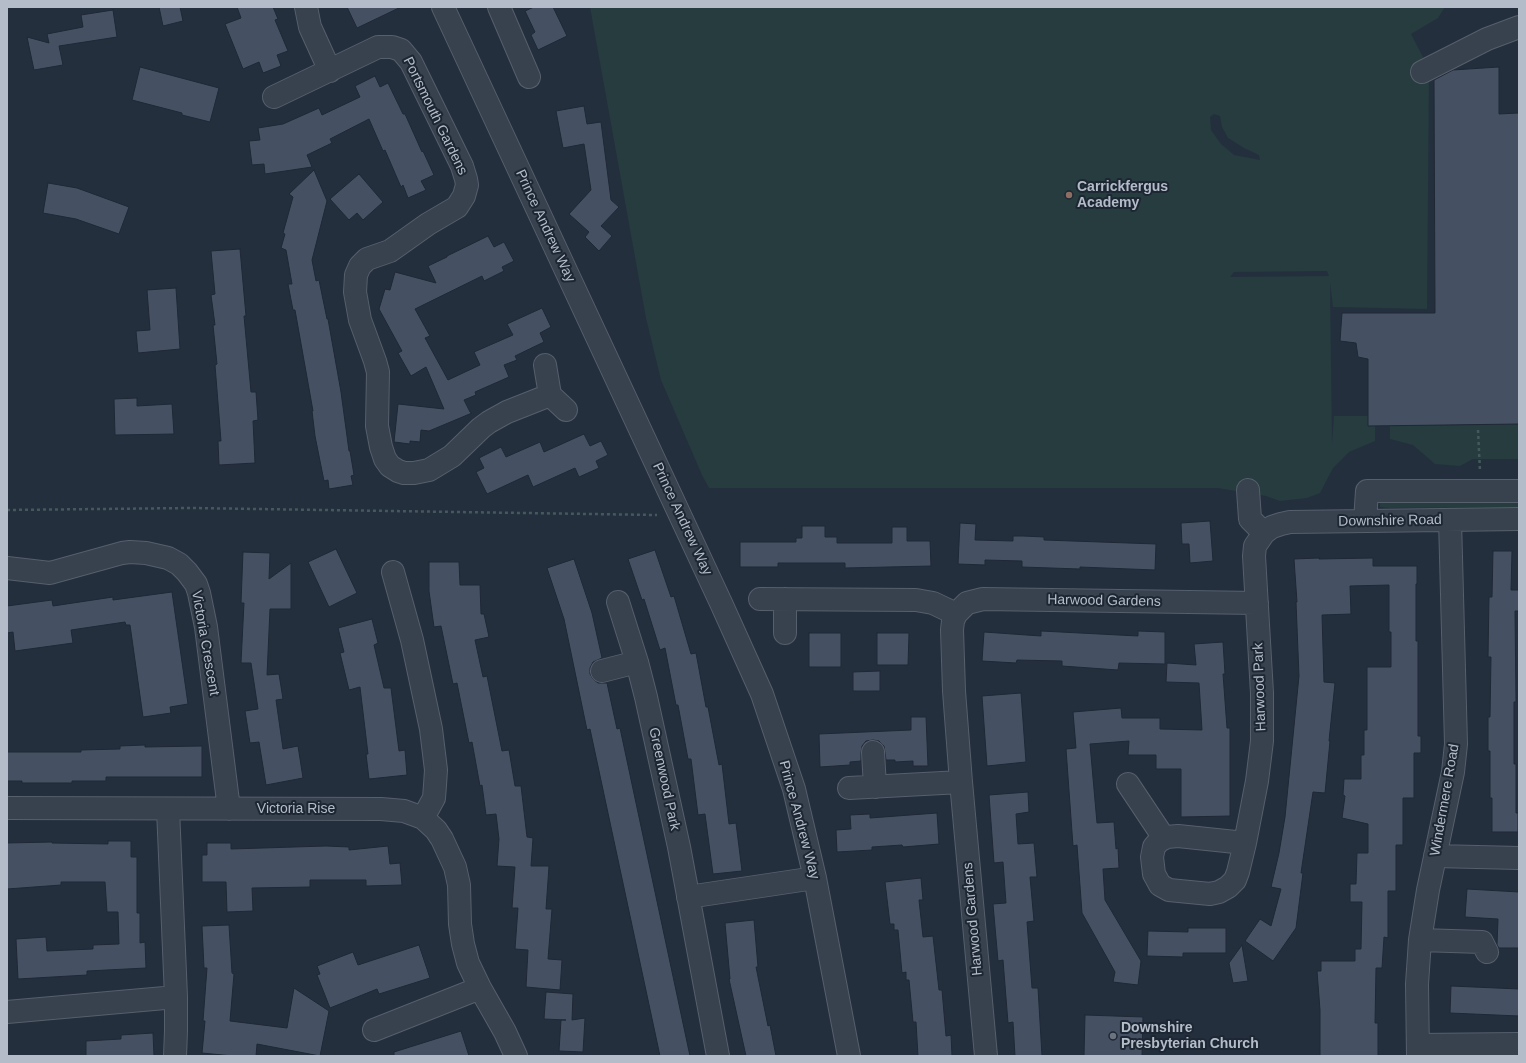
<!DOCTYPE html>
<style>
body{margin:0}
#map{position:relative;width:1526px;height:1063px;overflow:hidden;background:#242f3e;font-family:Arial,sans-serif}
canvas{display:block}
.frame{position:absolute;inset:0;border:8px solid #b4bcc9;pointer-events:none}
</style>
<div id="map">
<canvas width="1526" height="1063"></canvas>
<div class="frame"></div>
</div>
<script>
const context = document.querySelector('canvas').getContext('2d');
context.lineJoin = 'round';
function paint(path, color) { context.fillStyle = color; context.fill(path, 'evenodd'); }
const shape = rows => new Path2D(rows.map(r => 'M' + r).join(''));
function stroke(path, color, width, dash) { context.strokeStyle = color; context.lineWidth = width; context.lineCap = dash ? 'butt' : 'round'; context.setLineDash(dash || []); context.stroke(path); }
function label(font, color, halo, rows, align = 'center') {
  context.font = font + ' Arial,sans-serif'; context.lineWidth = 4; context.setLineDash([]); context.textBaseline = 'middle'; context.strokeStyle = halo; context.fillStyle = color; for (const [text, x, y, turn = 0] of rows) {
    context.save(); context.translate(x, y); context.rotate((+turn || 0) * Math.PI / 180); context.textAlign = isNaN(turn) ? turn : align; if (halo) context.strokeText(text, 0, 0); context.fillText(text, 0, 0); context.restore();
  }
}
paint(shape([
 [590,7,1445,7,1438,18,1411,34,1423,57,1411,69,1429,74,1427,309,1333,307,1330,282,1332,444,1334,416,1368,416,1368,426,1375,426,1375,441,1349,452,1333,468,1320,493,1307,498,1280,501,1266,496,1218,488,709,488,702,475,661,380,646,318],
 [1214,114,1220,116,1222,127,1228,138,1244,148,1259,155,1260,160,1234,155,1221,144,1211,130,1210,117],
 [1327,271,1329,276,1230,277,1234,272],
 [1519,424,1519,459,1473,459,1460,466,1435,464,1413,445,1390,439,1390,426],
 [1519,494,1519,507,1389,508,1380,507,1380,495]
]), '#263c3f');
const building = shape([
 [159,7,180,7,183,21,163,26,159,7],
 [237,7,273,7,278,19,275,20,288,51,277,55,281,66,263,73,259,62,243,69,225,24,241,18,237,7],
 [347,7,401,7,357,28,347,7],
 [534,7,553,7,567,36,538,50,531,35,535,32,525,11,534,7],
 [113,10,117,37,59,46,63,65,34,70,27,37,49,43,47,34,83,27,81,15,113,10],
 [140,67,219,88,210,122,182,115,182,113,132,100,140,67],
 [1499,67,1499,114,1519,113,1519,424,1368,426,1368,359,1358,357,1356,343,1340,341,1342,313,1435,313,1434,80,1453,70,1499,67],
 [375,76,380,87,388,83,403,114,405,114,422,152,423,151,434,175,421,181,426,190,408,198,403,185,401,187,385,150,383,151,369,119,330,139,332,143,307,155,312,167,265,174,264,164,252,165,249,141,260,140,258,128,283,124,319,108,322,115,360,97,355,86,375,76],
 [584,106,587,124,601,122,611,200,619,207,601,226,612,236,599,251,585,237,589,232,569,214,591,190,584,144,563,148,556,111,584,106],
 [314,170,327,201,312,260,316,281,319,280,327,319,328,319,341,392,349,451,350,451,354,475,351,476,353,485,329,489,328,480,324,481,315,436,312,411,313,411,295,310,293,310,288,284,292,284,286,250,281,248,285,234,283,233,293,197,289,194,314,170],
 [359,174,383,202,363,220,357,213,349,220,330,199,359,174],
 [48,183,77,188,129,207,119,234,76,219,43,213,48,183],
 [488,236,494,247,504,242,514,261,502,267,504,271,484,281,482,276,415,309,430,336,425,338,448,380,480,365,474,352,513,335,507,324,542,308,551,327,540,333,544,342,515,356,517,360,504,365,509,377,475,392,476,395,464,400,470,412,472,413,429,431,421,430,420,442,410,441,410,444,394,442,398,404,444,409,426,367,411,376,398,353,402,351,379,309,385,289,390,290,395,272,436,283,428,266,447,257,447,256,488,236],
 [240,249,246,316,244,316,251,392,256,392,258,420,253,421,255,463,219,465,218,441,221,441,215,365,217,364,213,325,215,325,211,295,215,294,211,251,240,249],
 [176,288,180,349,138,353,136,331,150,330,147,290,176,288],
 [137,398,137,406,172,404,174,434,115,435,114,399,137,398],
 [584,434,590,446,601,441,608,455,596,461,599,468,579,477,575,468,533,487,528,475,487,494,476,472,484,468,479,458,501,447,506,457,540,442,544,452,584,434],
 [1210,521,1213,561,1190,563,1189,544,1182,544,1181,523,1210,521],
 [960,523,976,524,975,540,1013,541,1013,536,1023,536,1044,537,1044,540,1156,544,1155,570,1080,567,1080,569,1022,567,1022,561,985,560,985,565,958,564,960,523],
 [802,526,825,526,825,537,837,537,837,543,892,543,892,527,907,527,907,541,930,541,931,566,845,568,845,563,778,563,778,567,740,567,740,542,796,542,796,538,802,538,802,526],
 [336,549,357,593,329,607,308,562,336,549],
 [655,550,671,597,674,596,691,654,696,653,706,707,708,707,719,765,722,764,729,824,736,823,742,871,713,874,705,814,698,815,691,759,688,759,678,705,676,705,665,648,660,650,644,599,642,600,628,559,655,550],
 [1493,551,1512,551,1511,590,1519,590,1519,611,1515,611,1516,702,1514,702,1514,764,1516,764,1516,813,1518,813,1518,832,1492,832,1492,798,1490,798,1490,751,1488,751,1488,717,1490,717,1491,657,1488,657,1489,597,1492,597,1493,551],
 [243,552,270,553,269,579,291,563,291,609,270,609,267,675,279,674,283,699,276,700,283,749,298,746,303,778,266,785,259,742,250,743,245,711,258,709,251,663,241,663,244,603,241,603,243,552],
 [1319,558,1319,559,1373,558,1373,566,1417,566,1417,584,1416,584,1416,641,1418,641,1418,736,1421,736,1421,753,1414,753,1414,798,1403,798,1403,845,1396,845,1396,891,1388,891,1388,938,1384,937,1382,968,1376,968,1375,1023,1378,1023,1378,1056,1320,1056,1320,1010,1317,971,1321,971,1321,961,1355,961,1355,949,1361,949,1362,902,1350,902,1350,884,1356,884,1357,853,1368,853,1368,824,1342,818,1345,796,1343,795,1344,779,1361,779,1361,755,1364,755,1364,730,1367,730,1367,667,1391,667,1391,632,1389,632,1389,585,1350,586,1351,614,1322,615,1324,682,1335,683,1329,741,1330,741,1325,793,1313,792,1301,873,1303,873,1296,928,1273,961,1245,941,1260,919,1271,926,1281,889,1271,887,1279,853,1285,817,1299,676,1296,602,1297,602,1294,559,1319,558],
 [574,559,592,613,602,658,593,662,590,668,590,674,593,679,598,683,607,683,617,729,620,728,690,1056,660,1056,590,729,587,730,564,619,547,568,574,559],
 [429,562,459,562,460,585,480,585,481,614,484,614,489,637,475,640,483,677,487,676,502,751,509,750,515,786,521,786,527,837,533,838,531,866,549,866,546,909,552,909,548,959,562,960,560,990,526,987,528,950,515,949,518,908,512,908,515,867,497,866,499,839,496,814,486,815,482,785,480,786,472,742,469,743,457,683,453,684,441,626,434,627,429,591,429,562],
 [172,592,188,704,170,707,171,713,143,717,130,625,126,625,125,622,71,630,73,643,15,651,13,632,7,633,7,606,52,600,53,606,113,597,113,600,172,592],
 [372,619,378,643,374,645,384,688,391,688,399,751,405,750,407,775,369,779,366,754,368,754,360,687,349,690,340,653,344,652,338,628,372,619],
 [1041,631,1138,636,1138,631,1165,632,1165,664,1119,663,1118,670,1062,666,1062,661,1017,660,1016,663,982,661,984,632,1041,636,1041,631],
 [809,633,841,633,841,667,809,667,809,633],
 [877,633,909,633,908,665,877,665,877,633],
 [1223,642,1225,674,1223,674,1227,728,1230,728,1230,816,1181,817,1181,769,1156,769,1156,755,1128,755,1129,741,1090,744,1097,823,1114,822,1116,849,1118,848,1119,868,1103,869,1105,900,1141,961,1138,985,1113,982,1115,972,1082,913,1077,845,1073,846,1066,749,1076,748,1073,712,1121,708,1122,718,1160,718,1160,729,1202,730,1199,683,1166,682,1167,663,1196,665,1194,644,1223,642],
 [880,671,880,691,853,691,853,672,880,671],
 [1021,693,1026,762,987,766,982,696,1021,693],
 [911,717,926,717,928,766,913,766,913,761,895,762,895,760,886,760,884,746,879,741,873,740,866,741,862,746,861,753,861,761,850,762,850,765,820,767,819,734,911,730,911,717],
 [145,745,145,747,202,746,202,777,106,777,106,781,72,781,72,783,22,783,22,781,7,781,7,752,81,752,81,750,120,749,120,746,145,745],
 [1028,792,1029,812,1016,814,1018,844,1034,843,1037,877,1030,877,1034,921,1027,922,1032,988,1038,988,1042,1056,1015,1056,1013,1022,1008,1023,1003,960,998,961,993,904,1006,903,1003,862,994,863,989,795,1028,792],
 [937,813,939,844,903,847,902,845,872,847,872,850,837,852,836,830,851,829,850,815,870,814,870,818,937,813],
 [108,841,131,841,131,857,137,857,137,913,140,913,140,943,145,942,146,968,87,971,87,975,18,979,16,939,46,937,47,951,93,949,93,945,119,944,118,912,107,912,105,882,61,882,61,885,7,889,7,843,52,842,52,843,108,844,108,841],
 [207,843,231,843,231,849,326,846,349,847,349,850,388,846,390,864,400,863,402,885,366,886,366,880,310,880,310,887,252,888,253,911,227,912,226,882,202,882,202,855,207,855,207,843],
 [921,878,923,900,919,900,923,937,933,936,939,990,942,990,946,1036,951,1035,952,1056,918,1056,916,1022,913,1022,909,980,906,980,906,972,902,973,898,930,894,930,894,924,890,924,885,882,921,878],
 [1467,889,1519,892,1519,948,1499,948,1497,945,1498,919,1465,917,1467,889],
 [754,920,758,967,756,967,768,1026,770,1025,776,1056,746,1056,729,979,730,979,725,923,754,920],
 [229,925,232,973,234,974,230,1021,287,1028,294,988,329,1011,320,1056,257,1044,256,1056,233,1056,202,1053,205,1021,203,1021,207,968,204,968,202,926,229,925],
 [1188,928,1226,928,1226,953,1183,953,1183,957,1147,956,1148,931,1188,932,1188,928],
 [419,945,430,978,379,994,377,989,330,1008,317,975,320,974,317,966,353,952,358,965,419,945],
 [1242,945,1248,981,1233,983,1229,963,1242,945],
 [1451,986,1519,989,1519,1016,1450,1013,1451,986],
 [546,992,573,994,572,1020,585,1018,583,1052,559,1051,561,1020,566,1020,544,1019,546,992],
 [1085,1015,1143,1017,1142,1056,1084,1056,1085,1015],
 [461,1031,469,1056,394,1056,394,1052,461,1031],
 [153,1033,154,1056,86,1056,86,1041,121,1039,121,1035,153,1033]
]);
paint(building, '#455162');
stroke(building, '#1f2835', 1);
const minor = shape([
 [306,7,310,27,330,71],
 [443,7,721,603,762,694,794,789,815,878,849,1056],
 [499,7,529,77],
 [1422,72,1487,39,1519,27],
 [274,97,378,47,392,47,401,50,411,62,462,166,466,179,467,185,464,196,457,207,428,224,390,251,367,259,360,266,356,275,355,292,360,320,375,361,378,372,377,426,381,447,385,459,390,466,398,471,404,473,414,473,429,470,452,456,481,428,489,422,507,412,550,395],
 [545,365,550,395,566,410],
 [1248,490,1250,519,1264,533],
 [1365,521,1367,491,1519,491],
 [7,568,50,573,122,553,130,552,146,553,168,558,179,564,187,572,196,584,199,593,206,627,229,809],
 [393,572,412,640,431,729,436,770,435,785,434,798,423,818],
 [760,599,916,600,933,603,956,614],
 [618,602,637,662,646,697,679,847,718,1056],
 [785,633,785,599],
 [602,671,637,662],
 [873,752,875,787],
 [1128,784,1164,838],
 [849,788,961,782],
 [7,808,381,809,404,811,423,818,436,830,442,839,455,867,459,885,460,924,463,944,468,963,480,988,505,1032,516,1056],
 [168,809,176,997,176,1031,175,1056],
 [1245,843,1178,836,1167,837,1159,841,1154,847,1152,857,1154,874,1160,885,1169,890,1210,894,1219,892,1228,887,1235,880,1238,872,1245,843,1257,781,1262,741,1262,693,1254,556,1255,546,1264,533,1272,527,1281,524,1290,522,1519,519],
 [1435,856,1519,858],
 [688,897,815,878],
 [1420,940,1482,942,1487,952],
 [7,1012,176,997],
 [374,1030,480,988],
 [1418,1045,1519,1044],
 [986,1056,961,782,954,691,952,630,953,621,956,614,967,603,983,599,1257,603],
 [1418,1056,1417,984,1420,940,1428,890,1453,772,1456,744,1450,520]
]);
stroke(minor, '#565f6c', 24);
stroke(shape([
 [1478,430,1480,471],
 [7,510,191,508,657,515]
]), '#44595c', 2.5, [3, 3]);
stroke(minor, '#38414e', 22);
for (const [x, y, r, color] of [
 [1069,195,4,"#8d6e63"],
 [1113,1036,4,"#6b7280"]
]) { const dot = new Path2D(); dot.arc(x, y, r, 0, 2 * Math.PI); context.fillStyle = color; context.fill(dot); stroke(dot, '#1d2633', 1.5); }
label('14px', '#b4bcc9', '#1d2633', [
 ["Portsmouth Gardens",435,116,64],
 ["Prince Andrew Way",545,226,65],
 ["Prince Andrew Way",682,519,65],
 ["Downshire Road",1390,521,-1],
 ["Harwood Gardens",1104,601,1],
 ["Victoria Crescent",205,643,80],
 ["Harwood Park",1260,687,-92],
 ["Greenwood Park",664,779,78],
 ["Windermere Road",1445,800,-80],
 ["Victoria Rise",296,809],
 ["Prince Andrew Way",799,820,75],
 ["Harwood Gardens",973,919,-95]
]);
label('bold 14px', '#b4bcc9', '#1d2633', [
 ["Carrickfergus",1077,187],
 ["Academy",1077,203],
 ["Downshire",1121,1028],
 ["Presbyterian Church",1121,1044]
], 'left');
</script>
